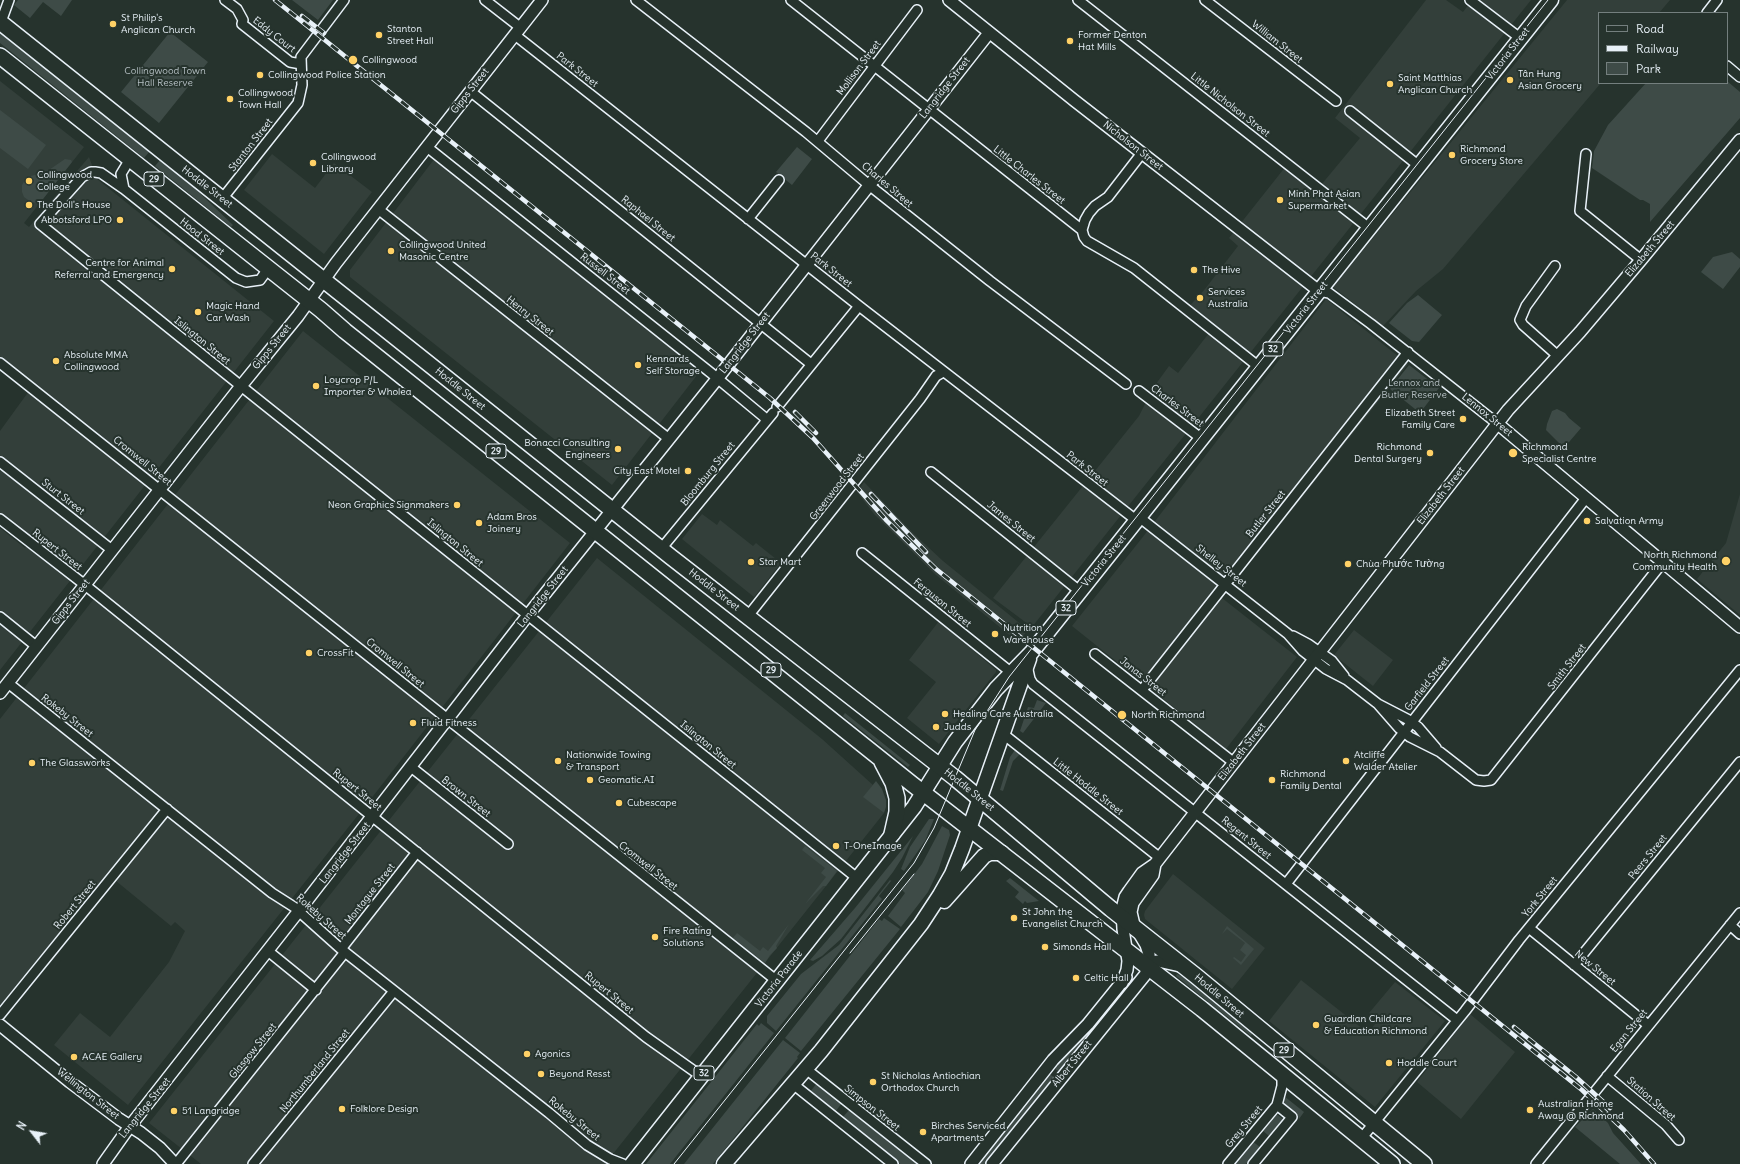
<!DOCTYPE html>
<meta charset="utf-8">
<style>
body{margin:0}
#map{position:relative;width:1740px;height:1164px;overflow:hidden;background:#26332d;font-family:Delius,sans-serif}
canvas{display:block}
.legend{position:absolute;left:1598px;top:12px;width:130px;height:72px;box-sizing:border-box;background:#26332d;border:1px solid #747f7e;margin:0;padding:5px 7px;list-style:none;font-size:12px;color:#e8f1f8}
.legend li{display:flex;align-items:center;gap:8px;height:20px}
.legend b{width:20px;border:1px solid #747f7e}
.north{position:absolute;left:12px;top:1112px;width:40px;height:40px;-webkit-text-stroke:3px #26332d;paint-order:stroke;rotate:301deg;font-size:11px;font-weight:700;line-height:16px;text-align:center;color:#e8f1f8}
.north::after{content:'';display:block;margin:auto;width:14px;height:18px;background:#e8f1f8;clip-path:polygon(50% 0,100% 100%,50% 72%,0 100%)}
</style>
<div id="map">
<canvas width="1740" height="1164"></canvas>
<ul class="legend">
<li><b style="height:5px;background:#26332d"></b>Road</li>
<li><b style="height:5px;background:#e8f1f8"></b>Railway</li>
<li><b style="height:11px;background:#3e4b47"></b>Park</li>
</ul>
<div class="north">N</div>
</div>
<script>
const context = document.querySelector('canvas').getContext('2d');
context.lineJoin = 'round';
function paint(path, color) { context.fillStyle = color; context.fill(path, 'evenodd'); }
const shape = rows => new Path2D(rows.map(r => 'M' + r).join(''));
function stroke(path, color, width, dash) { context.strokeStyle = color; context.lineWidth = width; context.lineCap = dash ? 'butt' : 'round'; context.setLineDash(dash || []); context.stroke(path); }
function label(font, color, halo, rows, align = 'center') {
  context.font = font + ' Delius,sans-serif'; context.lineWidth = 4; context.setLineDash([]); context.textBaseline = 'middle'; context.strokeStyle = halo; context.fillStyle = color; for (const [text, x, y, turn = 0] of rows) {
    context.save(); context.translate(x, y); context.rotate((+turn || 0) * Math.PI / 180); context.textAlign = isNaN(turn) ? turn : align; if (halo) context.strokeText(text, 0, 0); context.fillText(text, 0, 0); context.restore();
  }
}
paint(shape([
 [1426,0,1446,0,1463,12,1472,0,1531,0,1032,627,993,598,1139,416,1153,388,1169,366,1178,373,1209,333,1183,313,1205,289,1238,246,1229,238,1290,161,1321,185,1360,138,1335,118],
 [1567,0,1670,0,1659,13,1599,13,1599,83,1601,83,1443,269,1416,291,1383,326,1333,287],
 [0,81,84,147,24,223,29,227,89,157,97,179,274,321,0,670,0,528,25,548,27,546,0,524,0,472,3,468,0,466,0,431,29,391,0,367],
 [272,154,315,188,334,163,372,192,324,254,244,190],
 [435,158,701,370,612,485,350,277,350,270],
 [1326,299,1408,364,1222,598,1297,657,1226,749,1072,626,1142,538],
 [303,331,570,543,370,800,128,1105,54,1045,80,1013,110,1037,169,962,185,931,175,922,171,926,116,881,48,965,47,964,8,1011,0,1004,0,719],
 [864,482,914,534,943,561,1028,630,1018,642,936,575,874,514,857,492],
 [1740,494,1740,615,1697,579,1726,543],
 [702,514,717,525,720,520,753,546,756,543,781,563,754,597,682,539],
 [597,558,822,739,873,785,864,797,884,813,605,1164,201,1164,149,1123],
 [939,621,996,670,996,672,939,744,907,718,936,682,909,660],
 [1354,630,1393,660,1373,686,1334,655],
 [1173,874,1265,948,1232,989,1145,919,1144,915,1145,911],
 [1301,980,1368,1033,1378,1020,1369,1013,1395,982,1445,1021,1375,1107,1269,1021],
 [1470,1014,1515,1052,1461,1119,1417,1082]
]), '#333f3a');
paint(shape([
 [18,0,72,0,61,16,43,2,30,18,14,5],
 [292,0,333,0,318,20],
 [0,31,150,151,144,158,0,43],
 [170,32,208,62,159,123,121,92],
 [1727,81,1740,92,1740,118,1650,222,1650,204,1643,200,1640,200,1592,168,1594,151,1608,125,1646,83,1727,83],
 [0,110,46,145,28,169,0,148],
 [797,147,812,159,792,185,776,172],
 [65,159,71,160,72,162,43,199,37,203,31,202,24,197,22,192,22,185,27,177,46,172],
 [160,160,185,179,233,225,231,227,155,166],
 [1732,252,1740,259,1740,267,1723,289,1701,272,1713,257],
 [1418,295,1442,315,1419,342,1412,341,1389,323,1407,303],
 [1409,365,1439,388,1420,413,1390,389],
 [1557,409,1565,413,1569,418,1581,428,1564,448,1546,430,1547,424,1552,411],
 [1037,700,1046,703,1023,733,1020,731,1028,707,1034,708],
 [845,713,910,765,908,767,843,716],
 [1015,750,1020,754,1013,761,1003,791,1000,790,1010,757],
 [876,781,882,789,886,800,886,807,884,813,863,797],
 [929,819,934,819,925,841,904,871,901,869,910,847],
 [942,826,949,830,950,835,938,871,928,892,901,927,888,916,905,893,902,890,922,864],
 [913,836,902,858,893,872,841,939,822,956,813,961,810,960,855,908],
 [805,846,837,871,826,886,823,886,805,904,826,877,821,873,825,868,802,850],
 [1010,878,1039,901,1027,903,1025,901,1023,904,1015,897,1019,892,1006,881],
 [890,880,891,881,879,896,882,899,776,1031,767,1023,767,1016,801,974,839,945],
 [884,918,900,929,801,1051,785,1038,879,919,882,921],
 [789,924,776,946,777,948,770,955,765,963,733,938,737,933,760,951,763,947,768,951],
 [1227,926,1254,949,1241,965,1233,958,1234,957,1241,962,1246,955,1240,950,1245,943,1227,929,1222,934],
 [1177,974,1187,979,1253,1032,1251,1036,1176,976],
 [1133,977,1135,979,1061,1071,1056,1070,1055,1067,1056,1065,1091,1028],
 [761,1023,774,1033,670,1164,646,1164,757,1024,759,1026],
 [783,1040,800,1053,797,1057,798,1058,713,1164,684,1164],
 [1049,1074,1054,1077,1053,1081,986,1164,975,1164],
 [817,1083,842,1103,835,1112,810,1092],
 [1284,1096,1304,1112,1299,1119,1298,1116,1280,1101],
 [850,1109,918,1164,900,1164,842,1118],
 [1593,1109,1608,1123,1613,1133,1641,1164,1620,1164,1575,1127],
 [1275,1113,1283,1119,1269,1136,1262,1130],
 [1252,1141,1260,1147,1246,1164,1233,1164]
]), '#3e4b47');
const minor = shape([
 [225,0,237,9,243,20,242,24,290,62,301,64],
 [485,0,521,28],
 [636,0,806,132,869,185,990,281,1126,384],
 [791,0,1082,230,1084,237,1087,241,1134,268,1254,363],
 [1078,0,1369,228],
 [1205,0,1336,101],
 [1470,0,1520,38],
 [1707,13,1717,0],
 [1,22,9,0],
 [515,35,859,306,1136,520],
 [1727,66,1740,77],
 [470,91,811,364],
 [1350,111,1419,166],
 [818,141,917,10],
 [427,147,711,373,764,417,766,421],
 [1586,154,1580,211,1641,260],
 [124,189,121,174,130,159],
 [222,199,298,103,302,85,301,57,344,0],
 [378,209,669,439],
 [748,219,779,180],
 [1082,230,1085,220,1089,213,1095,206,1108,197,1142,153],
 [1555,266,1526,306,1520,320,1523,325,1558,356],
 [268,269,260,280,246,282,236,278,124,189,101,173,95,172,91,172,82,177,40,224,241,386,857,878],
 [1319,291,1329,293,1371,324,1498,424],
 [0,363,777,981],
 [1139,391,1202,439],
 [777,407,859,306],
 [0,462,112,550],
 [931,472,1077,589],
 [1139,517,1288,634,1303,651,1326,669,1347,680,1378,704,1407,719,1418,727,1436,748],
 [0,519,85,585,646,1037,701,1076],
 [661,549,773,413],
 [862,553,1008,670],
 [748,616,920,399,936,376,943,372],
 [0,617,36,646],
 [1293,636,1308,644,1332,661,1344,676],
 [1095,654,1233,762],
 [1028,670,1030,679,1033,684,1457,1020],
 [8,683,272,893,294,907,341,949,549,1113,587,1145,610,1159,623,1164],
 [1142,690,1408,352],
 [1378,704,1399,728,1410,737,1440,752,1476,780,1484,781,1491,780,1663,562],
 [1002,733,1160,858],
 [411,767,508,844],
 [1286,884,1586,498],
 [1730,925,1740,934],
 [1529,928,1648,1025],
 [341,949,417,852],
 [268,951,316,990],
 [1574,965,1740,762],
 [0,1015,167,809],
 [806,1069,926,1164],
 [1607,1076,1666,1125,1679,1140],
 [793,1084,893,1164],
 [1361,1139,1465,1011,1519,940,1740,670],
 [176,1164,345,952],
 [253,1164,394,991],
 [1228,1164,1277,1105,1282,1086,1282,1074],
 [1253,1164,1292,1117,1277,1105],
 [1536,1164,1740,913]
]);
const tertiary = shape([
 [949,0,1075,101,1319,291],
 [1498,424,1740,627],
 [0,693,241,386,298,316,336,263,542,0],
 [1142,963,1158,961,1180,966],
 [1122,983,1127,970,1128,961,1123,929,1122,909,1125,897,1129,891,1142,873,1155,864,1508,410,1580,332,1641,260,1740,140],
 [0,1025,70,1082,119,1119,141,1133,160,1148,175,1164],
 [103,1164,130,1126,298,912,528,615,717,379,989,33],
 [971,1164,1053,1060,1088,1024,1126,977],
 [992,1164,1145,975,1149,965,1149,954,1146,945,1134,925,1131,912,1133,903,1153,875,1155,864]
]);
const primary = shape([
 [944,901,984,856,990,853,1002,853],
 [632,1164,914,807,955,742,996,689,1031,653,1551,0],
 [724,1164,821,1051,921,924,940,895,952,874,962,849,1029,659]
]);
const trunk = shape([
 [0,22,671,557,955,778,1111,909,1196,976,1424,1164],
 [0,56,321,310,345,331,912,784,1202,1009,1392,1164],
 [882,762,893,783,897,798,897,812,892,834]
]);
stroke(minor, '#e8f1f8', 12);
stroke(tertiary, '#e8f1f8', 14);
stroke(primary, '#e8f1f8', 17);
stroke(trunk, '#e8f1f8', 18);
stroke(minor, '#26332d', 9);
stroke(tertiary, '#26332d', 11);
stroke(primary, '#26332d', 14);
stroke(trunk, '#26332d', 15);
stroke(shape([
 [850,953,914,874],
 [674,1164,914,863,934,828,975,730,1009,677,1548,0]
]), '#e8f1f8', 1);
const rail = shape([
 [275,0,770,398,813,438,887,521,936,569,1582,1090,1624,1130,1654,1164],
 [302,16,324,33],
 [795,412,816,433],
 [871,494,926,552],
 [1514,1027,1576,1077,1610,1108]
]);
stroke(rail, '#e8f1f8', 4.5);
stroke(rail, '#26332d', 3, [9]);
for (const [x, y, r, color] of [
 [113,24,4,"#ffd166"],
 [379,35,4,"#ffd166"],
 [1070,41,4,"#ffd166"],
 [353,60,5,"#ffd166"],
 [260,75,4,"#ffd166"],
 [1510,80,4,"#ffd166"],
 [1390,84,4,"#ffd166"],
 [230,99,4,"#ffd166"],
 [1452,155,4,"#ffd166"],
 [313,163,4,"#ffd166"],
 [29,181,4,"#ffd166"],
 [1280,200,4,"#ffd166"],
 [29,205,4,"#ffd166"],
 [120,220,4,"#ffd166"],
 [391,251,4,"#ffd166"],
 [172,269,4,"#ffd166"],
 [1194,270,4,"#ffd166"],
 [1200,298,4,"#ffd166"],
 [198,312,4,"#ffd166"],
 [56,361,4,"#ffd166"],
 [638,365,4,"#ffd166"],
 [316,386,4,"#ffd166"],
 [1463,419,4,"#ffd166"],
 [618,449,4,"#ffd166"],
 [1430,453,4,"#ffd166"],
 [1513,453,5,"#ffd166"],
 [688,471,4,"#ffd166"],
 [457,505,4,"#ffd166"],
 [1587,521,4,"#ffd166"],
 [479,523,4,"#ffd166"],
 [1726,561,5,"#ffd166"],
 [751,562,4,"#ffd166"],
 [1348,564,4,"#ffd166"],
 [995,634,4,"#ffd166"],
 [309,653,4,"#ffd166"],
 [945,714,4,"#ffd166"],
 [1122,715,5,"#ffd166"],
 [413,723,4,"#ffd166"],
 [936,727,4,"#ffd166"],
 [558,761,4,"#ffd166"],
 [1346,761,4,"#ffd166"],
 [32,763,4,"#ffd166"],
 [590,780,4,"#ffd166"],
 [1272,780,4,"#ffd166"],
 [619,803,4,"#ffd166"],
 [836,846,4,"#ffd166"],
 [1014,918,4,"#ffd166"],
 [655,937,4,"#ffd166"],
 [1045,947,4,"#ffd166"],
 [1076,978,4,"#ffd166"],
 [1316,1025,4,"#ffd166"],
 [527,1054,4,"#ffd166"],
 [74,1057,4,"#ffd166"],
 [1389,1063,4,"#ffd166"],
 [541,1074,4,"#ffd166"],
 [873,1082,4,"#ffd166"],
 [342,1109,4,"#ffd166"],
 [1530,1110,4,"#ffd166"],
 [174,1111,4,"#ffd166"],
 [923,1132,4,"#ffd166"]
]) { const dot = new Path2D(); dot.arc(x, y, r, 0, 2 * Math.PI); context.fillStyle = color; context.fill(dot); stroke(dot, '#26332d', 1.5); }
for (const [x, y, w] of [
 [154,179,20],
 [1273,349,20],
 [496,451,20],
 [1066,608,20],
 [771,670,20],
 [1284,1050,20],
 [704,1073,20]
]) { const box = new Path2D(); box.roundRect(x - w / 2, y - 7, w, 14, 3); context.fillStyle = '#26332d'; context.fill(box); stroke(box, '#e8f1f8', 1); }
label('bold 9px', '#e8f1f8', null, [
 ["29",154,179],
 ["32",1273,349],
 ["29",496,451],
 ["32",1066,608],
 ["29",771,670],
 ["29",1284,1050],
 ["32",704,1073]
]);
label('10px', '#e8f1f8', '#26332d', [
 ["St Philip's",121,18],
 ["Anglican Church",121,30],
 ["Stanton",387,29],
 ["Street Hall",387,41],
 ["Former Denton",1078,35],
 ["Hat Mills",1078,47],
 ["Collingwood",362,60],
 ["Tân Hung",1518,74],
 ["Asian Grocery",1518,86],
 ["Collingwood Police Station",268,75],
 ["Saint Matthias",1398,78],
 ["Anglican Church",1398,90],
 ["Collingwood",238,93],
 ["Town Hall",238,105],
 ["Richmond",1460,149],
 ["Grocery Store",1460,161],
 ["Collingwood",321,157],
 ["Library",321,169],
 ["Collingwood",37,175],
 ["College",37,187],
 ["Minh Phat Asian",1288,194],
 ["Supermarket",1288,206],
 ["The Doll's House",37,205],
 ["Abbotsford LPO",112,220,"right"],
 ["Collingwood United",399,245],
 ["Masonic Centre",399,257],
 ["Centre for Animal",164,263,"right"],
 ["Referral and Emergency",164,275,"right"],
 ["The Hive",1202,270],
 ["Services",1208,292],
 ["Australia",1208,304],
 ["Magic Hand",206,306],
 ["Car Wash",206,318],
 ["Absolute MMA",64,355],
 ["Collingwood",64,367],
 ["Kennards",646,359],
 ["Self Storage",646,371],
 ["Loycrop P/L",324,380],
 ["Importer & Wholea",324,392],
 ["Elizabeth Street",1455,413,"right"],
 ["Family Care",1455,425,"right"],
 ["Bonacci Consulting",610,443,"right"],
 ["Engineers",610,455,"right"],
 ["Richmond",1422,447,"right"],
 ["Dental Surgery",1422,459,"right"],
 ["Richmond",1522,447],
 ["Specialist Centre",1522,459],
 ["City East Motel",680,471,"right"],
 ["Neon Graphics Signmakers",449,505,"right"],
 ["Adam Bros",487,517],
 ["Joinery",487,529],
 ["Salvation Army",1595,521],
 ["North Richmond",1717,555,"right"],
 ["Community Health",1717,567,"right"],
 ["Star Mart",759,562],
 ["Chùa Phước Tường",1356,564],
 ["Nutrition",1003,628],
 ["Warehouse",1003,640],
 ["CrossFit",317,653],
 ["Healing Care Australia",953,714],
 ["North Richmond",1131,715],
 ["Fluid Fitness",421,723],
 ["Judds",944,727],
 ["Nationwide Towing",566,755],
 ["& Transport",566,767],
 ["Atcliffe",1354,755],
 ["Walder Atelier",1354,767],
 ["The Glassworks",40,763],
 ["Richmond",1280,774],
 ["Family Dental",1280,786],
 ["Geomatic.AI",598,780],
 ["Cubescape",627,803],
 ["T-OneImage",844,846],
 ["St John the",1022,912],
 ["Evangelist Church",1022,924],
 ["Fire Rating",663,931],
 ["Solutions",663,943],
 ["Simonds Hall",1053,947],
 ["Celtic Hall",1084,978],
 ["Guardian Childcare",1324,1019],
 ["& Education Richmond",1324,1031],
 ["Agonics",535,1054],
 ["ACAE Gallery",82,1057],
 ["Hoddle Court",1397,1063],
 ["Beyond Resst",549,1074],
 ["St Nicholas Antiochian",881,1076],
 ["Orthodox Church",881,1088],
 ["Australian Home",1538,1104],
 ["Away @ Richmond",1538,1116],
 ["Folklore Design",350,1109],
 ["51 Langridge",182,1111],
 ["Birches Serviced",931,1126],
 ["Apartments",931,1138]
], 'left');
label('10px', '#e8f1f8', '#26332d', [
 ["Eddy Court",274,35,38],
 ["William Street",1277,42,38],
 ["Victoria Street",1508,54,-52],
 ["Mollison Street",859,68,-53],
 ["Park Street",577,70,38],
 ["Langridge Street",945,88,-52],
 ["Gipps Street",470,91,-52],
 ["Little Nicholson Street",1230,105,38],
 ["Stanton Street",251,145,-52],
 ["Nicholson Street",1133,146,38],
 ["Little Charles Street",1029,175,38],
 ["Charles Street",887,185,40],
 ["Hoddle Street",207,187,38],
 ["Raphael Street",648,219,39],
 ["Hood Street",202,237,38],
 ["Elizabeth Street",1650,249,-50],
 ["Park Street",831,270,38],
 ["Russell Street",605,274,38],
 ["Victoria Street",1306,308,-52],
 ["Henry Street",530,316,38],
 ["Islington Street",202,341,39],
 ["Langridge Street",745,343,-52],
 ["Gipps Street",272,347,-51],
 ["Hoddle Street",460,389,39],
 ["Charles Street",1177,406,37],
 ["Lennox Street",1487,415,39],
 ["Cromwell Street",142,461,39],
 ["Park Street",1087,469,38],
 ["Bloomburg Street",708,474,-51],
 ["Greenwood Street",837,487,-52],
 ["Elizabeth Street",1441,496,-52],
 ["Sturt Street",63,497,38],
 ["Butler Street",1266,514,-52],
 ["James Street",1011,522,39],
 ["Islington Street",455,543,39],
 ["Rupert Street",57,550,38],
 ["Victoria Street",1104,561,-51],
 ["Shelley Street",1221,566,38],
 ["Hoddle Street",714,590,38],
 ["Langridge Street",543,597,-52],
 ["Gipps Street",71,602,-52],
 ["Ferguson Street",942,603,39],
 ["Cromwell Street",395,663,39],
 ["Smith Street",1567,667,-52],
 ["Jonas Street",1143,677,38],
 ["Garfield Street",1427,684,-52],
 ["Rokeby Street",67,716,38],
 ["Islington Street",708,745,39],
 ["Elizabeth Street",1242,752,-52],
 ["Little Hoddle Street",1088,787,38],
 ["Rupert Street",357,790,39],
 ["Hoddle Street",969,790,39],
 ["Brown Street",466,797,38],
 ["Regent Street",1246,838,39],
 ["Langridge Street",345,853,-52],
 ["Peers Street",1648,857,-51],
 ["Cromwell Street",648,866,38],
 ["Montague Street",370,894,-52],
 ["York Street",1540,897,-51],
 ["Robert Street",75,905,-51],
 ["Rokeby Street",321,917,41],
 ["New Street",1595,968,39],
 ["Victoria Parade",779,979,-52],
 ["Rupert Street",609,993,39],
 ["Hoddle Street",1219,996,40],
 ["Egan Street",1629,1031,-51],
 ["Glasgow Street",253,1051,-51],
 ["Albert Street",1072,1064,-51],
 ["Northumberland Street",315,1071,-51],
 ["Wellington Street",88,1094,38],
 ["Station Street",1651,1099,41],
 ["Langridge Street",145,1108,-51],
 ["Simpson Street",872,1108,38],
 ["Rokeby Street",574,1119,39],
 ["Grey Street",1244,1127,-50]
]);
label('10px', '#b5bfc3', '#26332d', [
 ["Collingwood Town",165,71],
 ["Hall Reserve",165,83],
 ["Lennox and",1414,383],
 ["Butler Reserve",1414,395]
]);
</script>
